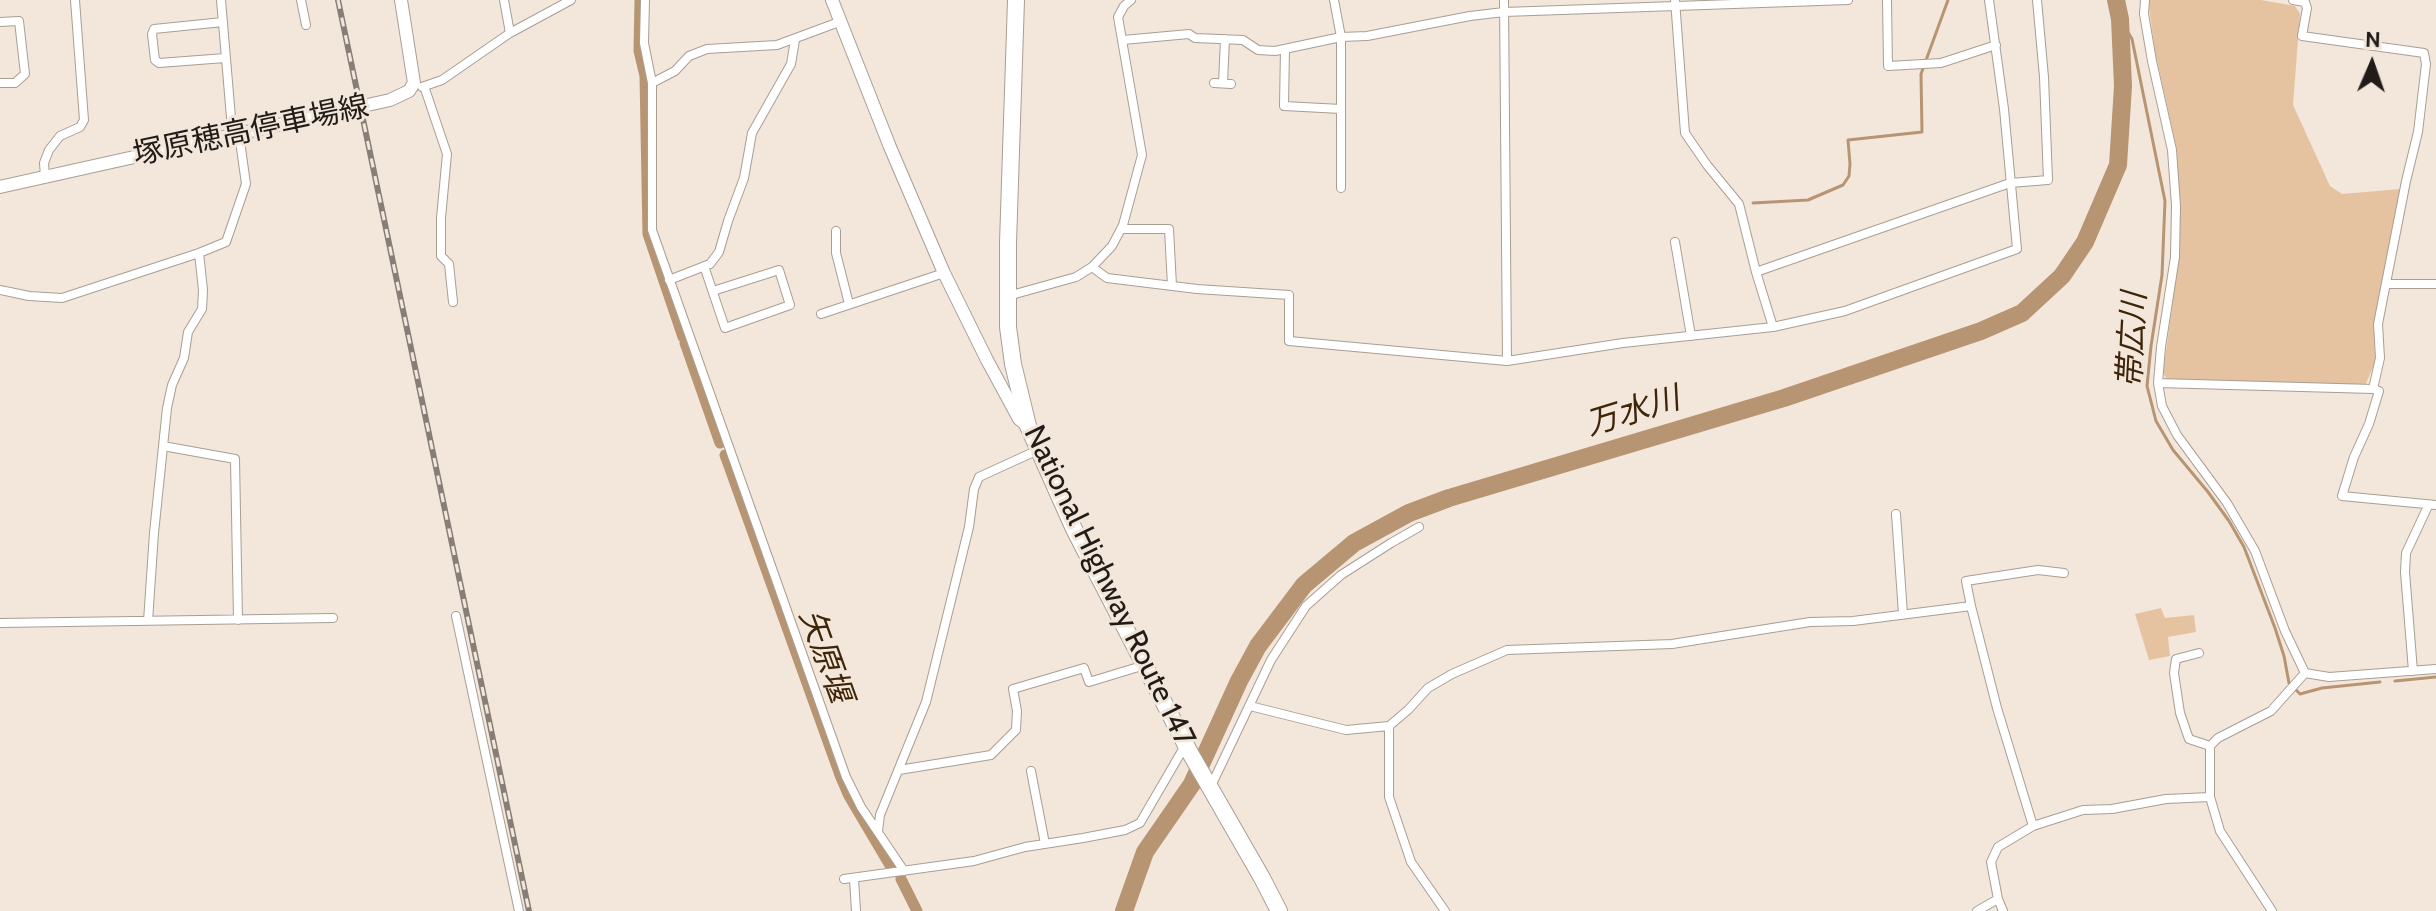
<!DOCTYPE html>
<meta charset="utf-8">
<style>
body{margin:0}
#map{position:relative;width:2436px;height:911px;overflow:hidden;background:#f3e7dc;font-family:Cabin,sans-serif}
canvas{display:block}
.north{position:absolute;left:2332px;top:24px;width:80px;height:80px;-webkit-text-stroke:6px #f3e7dc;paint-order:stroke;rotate:2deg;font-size:22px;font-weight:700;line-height:32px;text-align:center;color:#211c18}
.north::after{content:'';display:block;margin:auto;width:28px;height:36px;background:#211c18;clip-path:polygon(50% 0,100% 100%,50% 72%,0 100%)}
</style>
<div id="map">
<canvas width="2436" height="911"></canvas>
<div class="north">N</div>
</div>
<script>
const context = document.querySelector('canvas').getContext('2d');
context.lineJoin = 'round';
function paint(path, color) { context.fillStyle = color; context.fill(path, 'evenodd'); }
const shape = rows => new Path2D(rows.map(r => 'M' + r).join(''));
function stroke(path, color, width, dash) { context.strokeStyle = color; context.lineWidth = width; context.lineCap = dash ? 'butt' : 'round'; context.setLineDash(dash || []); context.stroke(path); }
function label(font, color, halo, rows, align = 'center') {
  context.font = font + ' Cabin,"Noto Sans JP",sans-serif'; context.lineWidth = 6; context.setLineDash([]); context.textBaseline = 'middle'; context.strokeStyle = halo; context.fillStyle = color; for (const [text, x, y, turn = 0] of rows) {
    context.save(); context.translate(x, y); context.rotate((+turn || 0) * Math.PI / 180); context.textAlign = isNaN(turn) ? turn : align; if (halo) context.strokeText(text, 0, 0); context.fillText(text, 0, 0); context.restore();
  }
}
paint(shape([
 [2148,0,2261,0,2295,6,2300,14,2293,105,2330,186,2342,194,2401,189,2374,323,2375,362,2365,386,2167,379,2163,373,2179,257,2180,209,2176,146,2155,51],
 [2161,608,2165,618,2194,615,2196,632,2168,637,2170,656,2149,660,2135,614]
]), '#e5c3a0');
stroke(shape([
 [2120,19,2132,39,2165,201,2162,275,2151,346,2147,386,2156,421,2173,450,2208,492,2229,521,2244,547,2275,628,2284,656,2289,683,2300,694,2322,688,2380,682],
 [1753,203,1808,200,1843,185,1849,176,1850,164,1848,140,1922,132,1921,74,1948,0],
 [2395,681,2436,677]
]), '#b89572', 3);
stroke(shape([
 [640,0,639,51,645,76,648,234,683,337],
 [685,343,720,443],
 [725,455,840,775,849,796,891,867],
 [901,879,917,911]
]), '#b89572', 11);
stroke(shape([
 [1124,911,1145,852,1192,784,1239,681,1258,646,1304,585,1354,543,1409,513,1449,498,1784,398,1981,331,2022,313,2062,276,2085,242,2118,165,2123,86,2120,19,2116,0]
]), '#b89572', 18);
const street = shape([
 [301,0,306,25],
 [504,0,510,33],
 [645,0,644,43,652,83,652,230,846,777,861,807,904,871],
 [1334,0,1341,37,1341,188],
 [1504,0,1507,361],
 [1675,0,1685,133,1707,165,1739,204,1756,272,1773,327],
 [1887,0,1888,66,1941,63,1996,45],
 [2145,0,2144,14,2152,61,2172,150,2176,206,2175,257,2161,347,2158,383,2162,406,2177,435,2227,503,2255,551,2285,631,2305,673],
 [0,22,19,21,25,74,15,83,0,83],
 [223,22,154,29,152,34,155,60,159,63,225,58],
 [1123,40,1189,34,1195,38,1243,40,1258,50,1275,51,1341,37,1367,36,1470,16,1504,12,1848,0],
 [1285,49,1284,106,1341,109],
 [652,83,675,71,689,56,707,49,777,45,839,22],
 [1214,83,1231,84],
 [1223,83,1225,39],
 [424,86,447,154,441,218,441,256,449,264,453,302],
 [422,87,442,80,510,33,571,0],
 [45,177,44,163,49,150,60,136,80,127,84,120,75,0],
 [1121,229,1169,229,1172,286],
 [836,231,836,253,849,304],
 [1675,242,1691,336],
 [704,266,725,328,790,305,779,270,713,291],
 [1092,267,1107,278,1197,289,1289,295,1289,341,1507,361,1623,343,1773,327,1845,311,2017,249,2004,109,1989,0],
 [1756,272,2010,183,2048,180,2044,77,2037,0],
 [669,280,710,264,719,252,728,221,744,178,752,133,791,64,795,40],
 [2386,284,2436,284],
 [0,290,29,296,62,298,199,253,226,242,246,184,240,141,232,129,221,0],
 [1008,296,1076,277,1092,267,1112,246,1123,225,1142,155,1118,17,1124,6,1131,0],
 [821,314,944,273],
 [2158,383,2373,389,2380,358,2378,324,2406,181,2418,132,2426,64,2424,53,2302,36,2307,8,2305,2,2293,0],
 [2373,389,2379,391,2369,424,2354,457,2342,496,2436,505],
 [163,446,235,459,238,620],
 [1896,514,1903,614],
 [1971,606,1966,581,2038,570,2064,573],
 [456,616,519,911],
 [148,621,154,533,167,408,172,385,184,358,188,332,202,309,203,290,199,253],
 [0,623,333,618],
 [2199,653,2176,659,2174,673,2180,713,2189,739,2210,746],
 [2413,671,2405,572,2406,553,2428,506],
 [2305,673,2329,677,2436,669],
 [1250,706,1346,730,1389,726,1408,710,1428,688,1452,674,1507,650,1672,644,1810,622,1853,621,1971,606,1997,708,2033,826],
 [1389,726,1389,797,1411,862,1445,911],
 [899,770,991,755,1016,730,1017,711,1013,689,1084,668,1089,682,1145,665],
 [1031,771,1045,844],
 [1211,786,1271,660,1306,606,1341,575,1391,543,1419,527],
 [878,831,880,815,926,702,969,527,974,489,979,477,1038,450],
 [844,879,974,861,1025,847,1083,838,1125,830,1140,823,1186,744],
 [854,879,856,911],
 [1977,911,1998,899],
 [2003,911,1998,899,1991,862,1998,847,2033,826,2083,810,2112,809,2166,799,2210,797],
 [2272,911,2220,831,2210,797,2210,746,2218,738,2271,711,2305,673]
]);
const secondary = shape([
 [832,0,890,147,944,273,987,360,1019,419,1028,426],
 [0,187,390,100,409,91,414,83,401,0]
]);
const highway = shape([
 [1016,0,1008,243,1008,327,1013,364,1028,426,1074,529,1189,751,1262,878,1279,911]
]);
stroke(street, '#a89e93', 10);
stroke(secondary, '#a89e93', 14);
stroke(highway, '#a89e93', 18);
stroke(street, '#fff', 8);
stroke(secondary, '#fff', 12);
stroke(highway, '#fff', 16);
const rail = shape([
 [338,0,529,911]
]);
stroke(rail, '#867e77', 6);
stroke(rail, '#f3e7dc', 3, [9]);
label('30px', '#211c18', '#f3e7dc', [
 ["塚原穂高停車場線",251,131,-12],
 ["National Highway Route 147",1109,586,64]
]);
label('italic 32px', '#3e2507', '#f3e7dc', [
 ["帯広川",2133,340,-87],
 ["万水川",1633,412,-17],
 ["矢原堰",825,656,70]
]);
</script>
